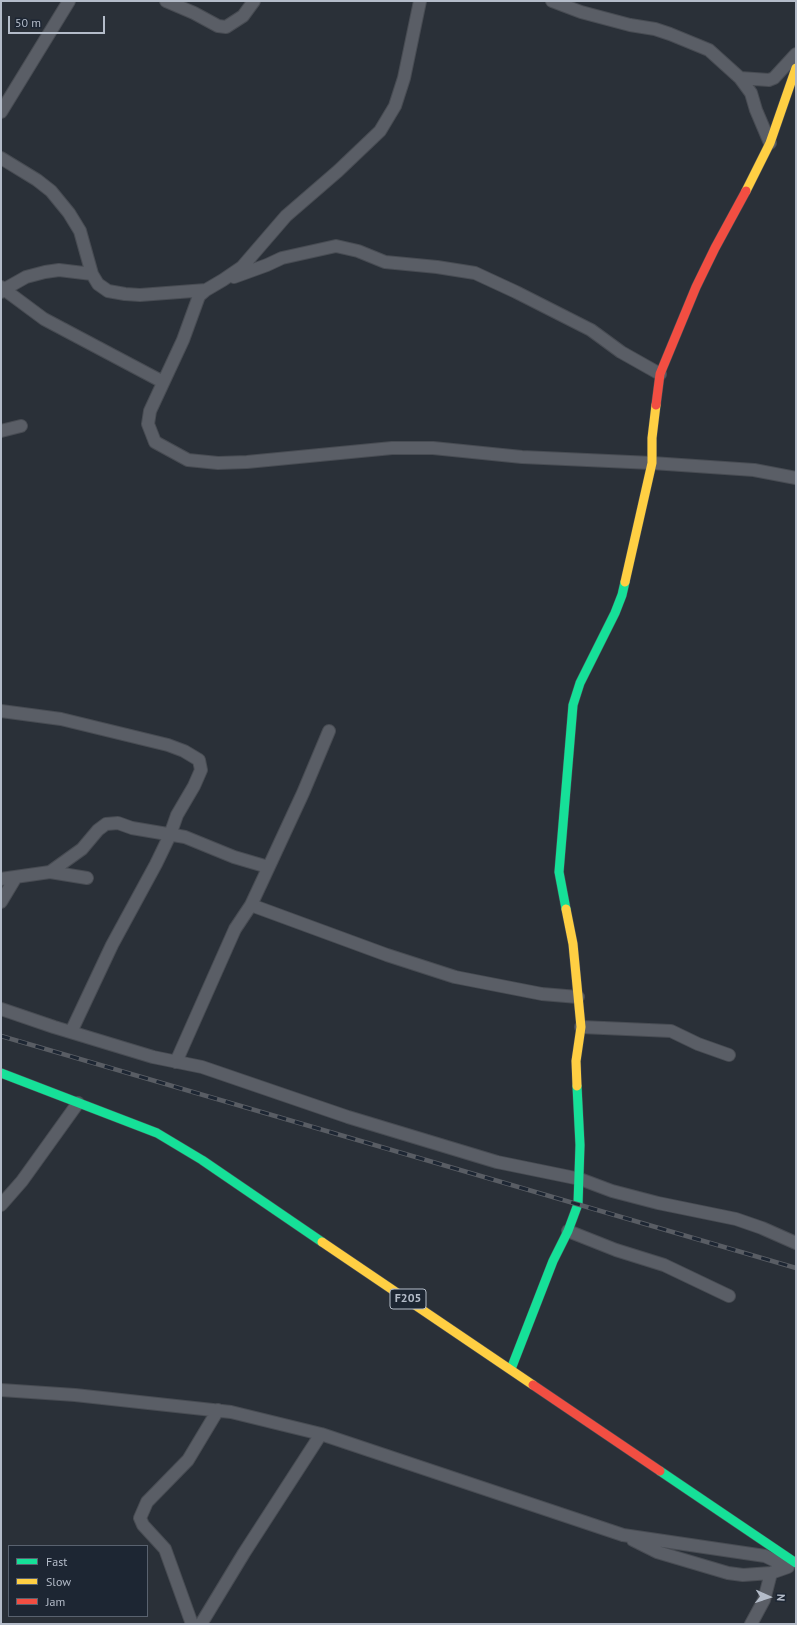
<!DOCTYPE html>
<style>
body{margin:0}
#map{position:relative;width:797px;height:1625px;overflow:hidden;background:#2a3038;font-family:"PT Sans",sans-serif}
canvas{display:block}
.frame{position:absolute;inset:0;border:2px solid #b4bcc9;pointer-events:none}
.legend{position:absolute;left:8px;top:1545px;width:140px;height:72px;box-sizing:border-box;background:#1d2633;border:1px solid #59626f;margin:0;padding:5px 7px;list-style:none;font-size:12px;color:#b4bcc9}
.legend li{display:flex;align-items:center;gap:8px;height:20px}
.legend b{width:20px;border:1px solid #59626f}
.north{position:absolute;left:749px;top:1577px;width:40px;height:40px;-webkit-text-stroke:3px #1d2633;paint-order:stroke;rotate:93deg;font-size:11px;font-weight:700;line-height:16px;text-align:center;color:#b4bcc9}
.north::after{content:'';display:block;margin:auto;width:14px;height:18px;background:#b4bcc9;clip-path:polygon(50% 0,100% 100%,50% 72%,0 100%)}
.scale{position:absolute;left:8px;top:16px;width:97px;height:18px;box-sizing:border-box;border:2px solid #b4bcc9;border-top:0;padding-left:5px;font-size:12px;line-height:14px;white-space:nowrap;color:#b4bcc9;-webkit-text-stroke:3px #1d2633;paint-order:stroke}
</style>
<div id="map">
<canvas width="797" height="1625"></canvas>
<div class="frame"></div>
<ul class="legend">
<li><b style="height:5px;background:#16e098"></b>Fast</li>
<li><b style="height:5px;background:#ffcf43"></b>Slow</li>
<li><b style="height:5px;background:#f24e42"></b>Jam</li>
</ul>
<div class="north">N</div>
<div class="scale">50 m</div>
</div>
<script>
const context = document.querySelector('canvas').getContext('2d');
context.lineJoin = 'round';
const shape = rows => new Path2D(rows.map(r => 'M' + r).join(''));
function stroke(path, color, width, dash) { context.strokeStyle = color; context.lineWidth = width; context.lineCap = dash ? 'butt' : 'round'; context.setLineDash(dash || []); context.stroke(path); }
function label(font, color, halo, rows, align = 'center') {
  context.font = font + ' "PT Sans",sans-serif'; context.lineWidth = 3; context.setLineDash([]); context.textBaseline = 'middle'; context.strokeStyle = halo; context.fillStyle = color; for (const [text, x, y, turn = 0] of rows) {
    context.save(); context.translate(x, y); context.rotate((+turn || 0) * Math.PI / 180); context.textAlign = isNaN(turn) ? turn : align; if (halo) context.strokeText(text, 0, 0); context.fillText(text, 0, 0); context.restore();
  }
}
const street = shape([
 [166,1,194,13,218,26,226,27,243,16,254,1],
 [420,1,404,78,395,106,380,131,338,171,286,216,242,267,223,280,206,290,199,296,183,340,150,411,148,424,155,442,188,460,218,463,247,462,392,448,433,448,522,457,652,463,754,470,796,478],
 [552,1,581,12,630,25,655,29,670,34,709,50,740,78,751,93,756,110,770,143],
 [740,78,769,80,774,78,796,54],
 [1,112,69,1],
 [1,158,37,180,51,191,69,213,80,231,92,274,98,284,108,291,125,294,140,295,206,290],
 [234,277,267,265,282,258,336,246,358,251,385,262,437,267,475,273,516,292,591,330,621,352,660,374],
 [1,287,44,319,163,382],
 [1,292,3,290,26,277,45,272,59,270,92,274],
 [1,431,21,426],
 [1,711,61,719,168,745,184,751,199,760,201,770,194,786,177,815,170,835,156,864,112,945,71,1032],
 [50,872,87,878],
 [1,879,50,872,82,849,98,830,106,824,118,823,132,828,185,837,234,857,268,867],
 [1,902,16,877],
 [251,905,387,955,455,977,542,994,578,997],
 [1,1009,54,1027,153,1057,202,1067,348,1117,497,1162,580,1179,612,1191,658,1203,736,1219,762,1228,796,1243],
 [581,1027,671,1031,698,1044,729,1055],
 [176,1062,235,929,251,905,265,875,303,793,329,731],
 [1,1205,22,1181,78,1103],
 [568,1231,616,1250,664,1265,729,1296],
 [1,1390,75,1395,231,1412,321,1434,623,1535,765,1556,786,1566],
 [633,1540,657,1552,728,1573,743,1575,771,1573,788,1567],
 [192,1624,165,1549,143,1525,140,1518,147,1502,188,1460,218,1410],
 [201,1624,244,1553,321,1434],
 [751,1624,764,1600,771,1573]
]);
const fast = shape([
 [566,909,559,872,573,705,580,683,615,613,622,595,625,582],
 [1,1073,157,1133,202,1160,322,1242],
 [511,1369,553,1261,568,1231,578,1204,580,1145,577,1086],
 [660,1471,796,1563]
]);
const slow = shape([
 [746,191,770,143,796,68],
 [625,582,652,463,652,438,656,405],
 [566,909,573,944,581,1027,576,1061,577,1086],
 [322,1242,533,1385]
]);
const jam = shape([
 [656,405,660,374,696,287,715,248,746,191],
 [533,1385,660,1471]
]);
stroke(street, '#484c53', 14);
stroke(fast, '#484c53', 10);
stroke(slow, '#484c53', 10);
stroke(jam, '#484c53', 10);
stroke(street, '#5a5e66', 12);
stroke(fast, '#16e098', 9);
stroke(slow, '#ffcf43', 9);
stroke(jam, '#f24e42', 9);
const rail = shape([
 [1,1036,796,1268]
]);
stroke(rail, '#595d64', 4.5);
stroke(rail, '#1d2633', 3, [9]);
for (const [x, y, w] of [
 [408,1299,36]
]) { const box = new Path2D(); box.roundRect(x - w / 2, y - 10, w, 20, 3); context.fillStyle = '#1d2633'; context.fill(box); stroke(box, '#b4bcc9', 1); }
label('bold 12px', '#b4bcc9', null, [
 ["F205",408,1299]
]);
</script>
